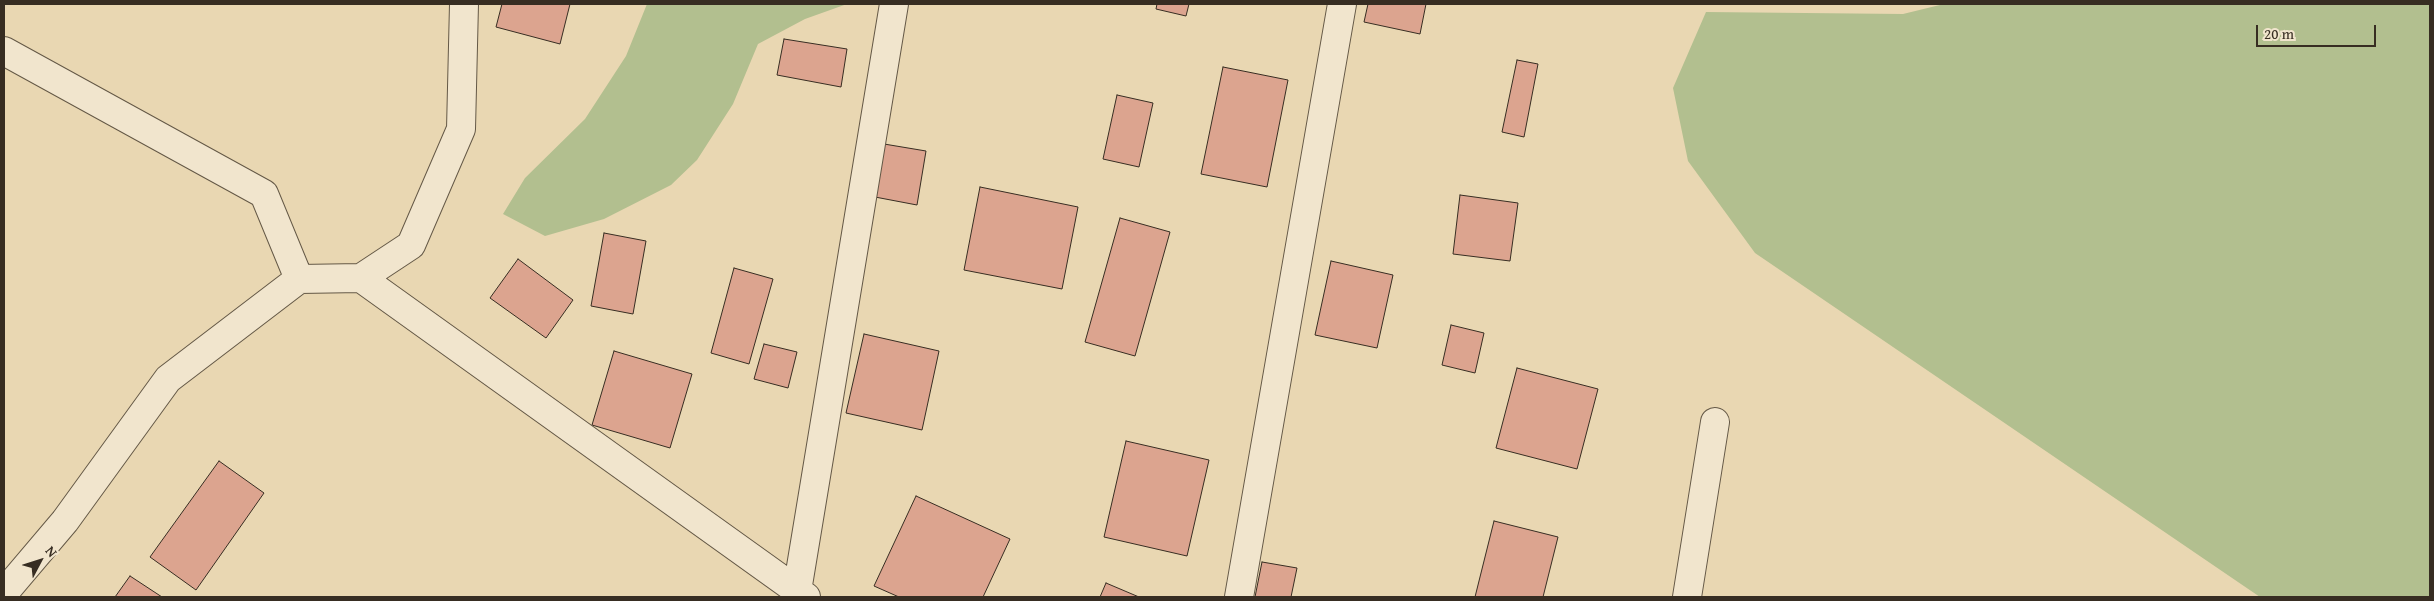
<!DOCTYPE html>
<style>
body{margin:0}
#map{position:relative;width:2434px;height:601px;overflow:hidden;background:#e9d7b2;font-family:"Gentium Book Plus",serif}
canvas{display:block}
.frame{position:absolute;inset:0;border:5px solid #372d22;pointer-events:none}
.north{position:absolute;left:15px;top:536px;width:50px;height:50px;-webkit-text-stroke:4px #f1e5cd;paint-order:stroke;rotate:50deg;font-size:14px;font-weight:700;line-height:20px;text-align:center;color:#372d22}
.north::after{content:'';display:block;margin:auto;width:18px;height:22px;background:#372d22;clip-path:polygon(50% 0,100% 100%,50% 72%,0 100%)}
.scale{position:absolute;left:2256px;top:25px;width:120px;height:22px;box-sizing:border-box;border:2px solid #372d22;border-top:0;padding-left:6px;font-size:15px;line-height:18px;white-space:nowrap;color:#372d22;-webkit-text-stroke:4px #f1e5cd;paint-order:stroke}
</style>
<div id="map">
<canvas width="2434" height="601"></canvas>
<div class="frame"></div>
<div class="north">N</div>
<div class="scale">20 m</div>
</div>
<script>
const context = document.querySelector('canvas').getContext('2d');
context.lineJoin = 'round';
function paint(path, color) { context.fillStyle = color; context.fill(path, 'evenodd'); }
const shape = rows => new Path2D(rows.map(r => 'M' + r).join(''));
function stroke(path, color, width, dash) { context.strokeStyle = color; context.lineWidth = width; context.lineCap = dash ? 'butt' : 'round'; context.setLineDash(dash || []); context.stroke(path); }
paint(shape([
 [647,4,847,4,805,19,758,44,733,104,697,160,671,185,604,219,545,236,503,214,525,178,585,119,626,56],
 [1944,4,2430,4,2430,597,2260,597,1755,253,1688,161,1673,88,1706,12,1903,14]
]), '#b2bf8f');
const building = shape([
 [502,4,570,4,560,44,496,27,502,4],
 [1157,4,1189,4,1186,16,1156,9,1157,4],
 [1368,4,1426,4,1420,34,1364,22,1368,4],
 [784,39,847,49,841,87,777,75,784,39],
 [1517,60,1538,64,1524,137,1502,132,1517,60],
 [1223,67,1288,80,1267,187,1201,174,1223,67],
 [1117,95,1153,103,1139,167,1103,159,1117,95],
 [884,144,926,151,917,205,875,197,884,144],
 [980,187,1078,207,1062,289,964,270,980,187],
 [1460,195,1518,203,1510,261,1453,254,1460,195],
 [1120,218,1170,232,1135,356,1085,342,1120,218],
 [604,233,646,241,633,314,591,306,604,233],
 [518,259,573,300,546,338,490,298,518,259],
 [1331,261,1393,275,1377,348,1315,335,1331,261],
 [734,268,773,279,749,364,711,353,734,268],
 [1451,325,1484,333,1475,373,1442,365,1451,325],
 [864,334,939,351,922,430,846,413,864,334],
 [764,344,797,352,788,388,754,379,764,344],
 [614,351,692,374,670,448,592,425,614,351],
 [1517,368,1598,389,1577,469,1496,448,1517,368],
 [1126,441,1209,460,1187,556,1104,537,1126,441],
 [219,461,264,493,196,590,150,557,219,461],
 [916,496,1010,539,983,597,899,597,874,586,916,496],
 [1494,521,1558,537,1543,597,1475,597,1494,521],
 [1262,562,1297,568,1291,597,1255,597,1262,562],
 [130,576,162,597,115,597,130,576],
 [1106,583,1139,597,1100,597,1106,583]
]);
paint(building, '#dca48f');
stroke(building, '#372d22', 1);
const minor = shape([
 [4,51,264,194,299,279],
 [361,278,806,597],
 [797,591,894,4],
 [4,593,65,521,168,379,299,279,361,278,411,245,461,129,464,4],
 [1239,597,1342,4],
 [1687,597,1715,422]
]);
stroke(minor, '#645846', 30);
stroke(minor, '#f1e5cd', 28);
</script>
